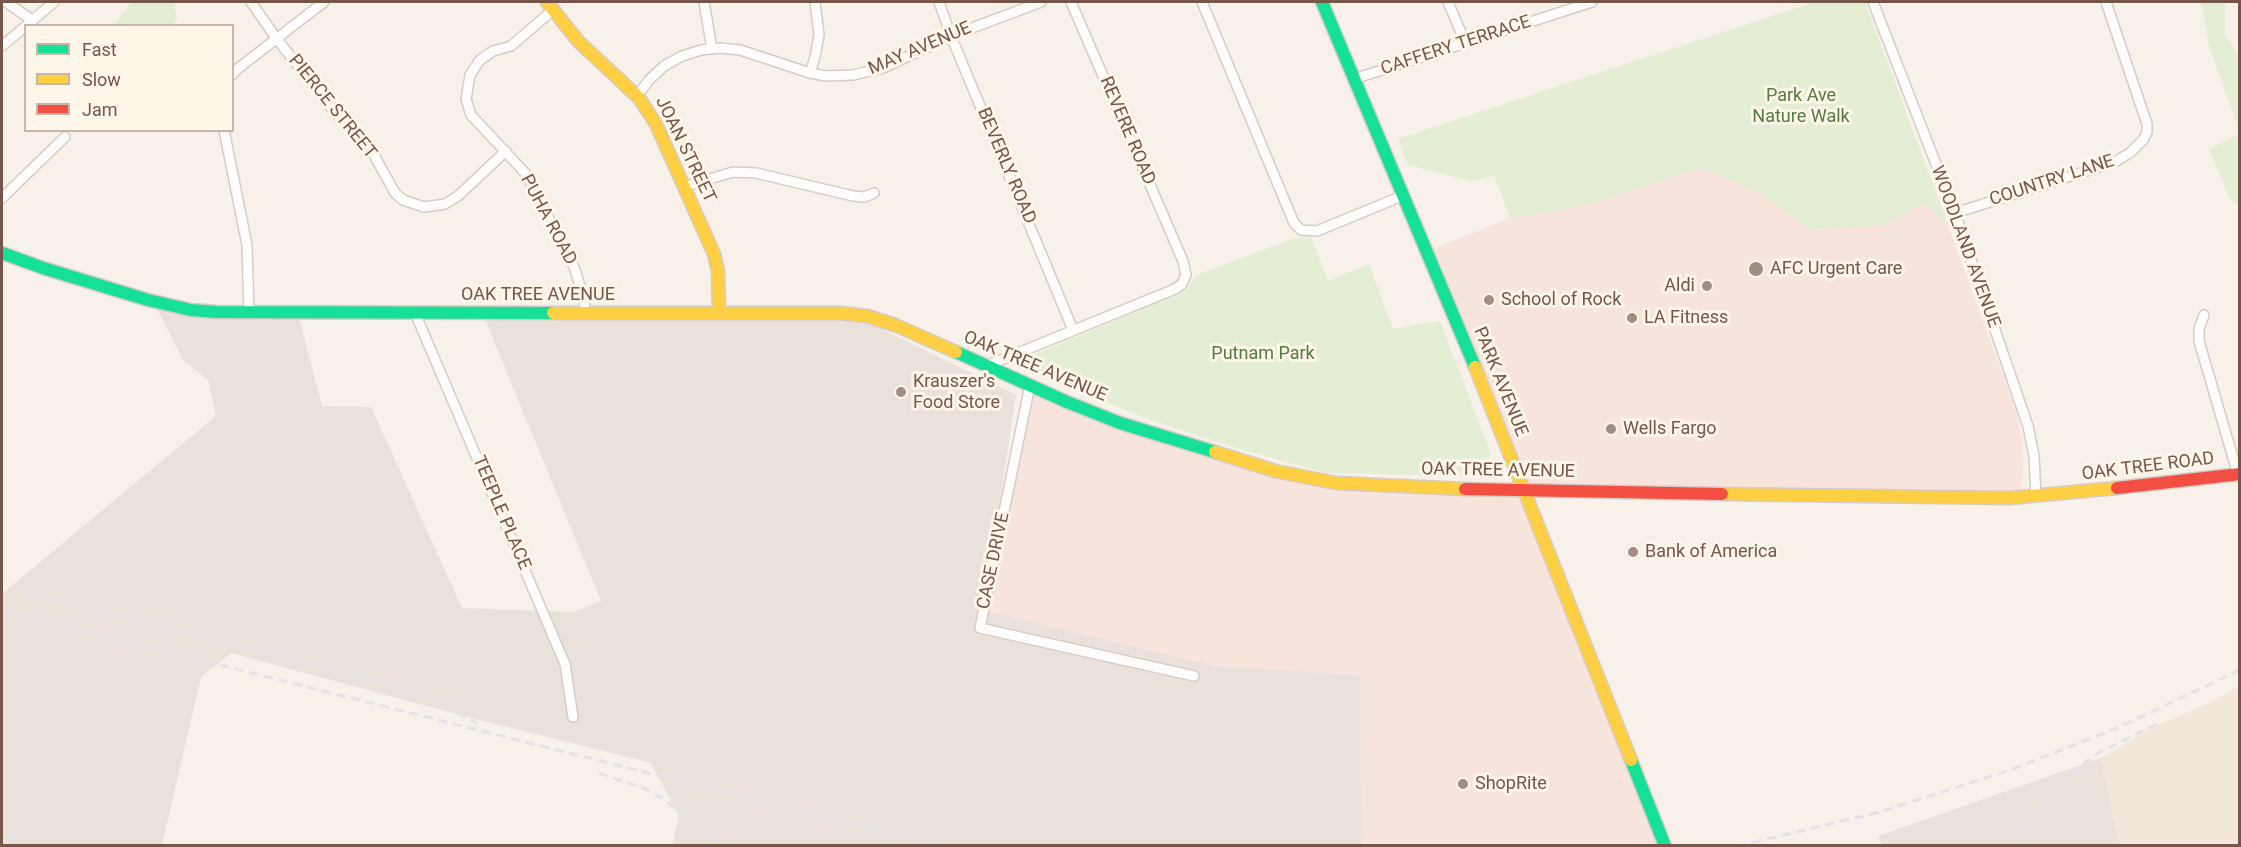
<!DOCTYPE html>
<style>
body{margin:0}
#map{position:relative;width:2241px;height:847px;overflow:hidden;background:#f7f1ea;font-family:Roboto,sans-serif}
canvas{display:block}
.frame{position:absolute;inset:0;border:3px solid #765649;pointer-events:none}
.legend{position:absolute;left:24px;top:24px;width:210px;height:108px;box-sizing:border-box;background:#fff6ea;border:2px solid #c8b6aa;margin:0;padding:8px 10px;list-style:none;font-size:18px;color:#765649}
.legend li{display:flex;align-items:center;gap:12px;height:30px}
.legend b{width:30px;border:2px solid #c8b6aa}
</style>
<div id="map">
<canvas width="2241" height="847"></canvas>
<div class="frame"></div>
<ul class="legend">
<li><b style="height:8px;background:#16e098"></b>Fast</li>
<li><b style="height:8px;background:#ffcf43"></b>Slow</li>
<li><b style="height:8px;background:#f24e42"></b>Jam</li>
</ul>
</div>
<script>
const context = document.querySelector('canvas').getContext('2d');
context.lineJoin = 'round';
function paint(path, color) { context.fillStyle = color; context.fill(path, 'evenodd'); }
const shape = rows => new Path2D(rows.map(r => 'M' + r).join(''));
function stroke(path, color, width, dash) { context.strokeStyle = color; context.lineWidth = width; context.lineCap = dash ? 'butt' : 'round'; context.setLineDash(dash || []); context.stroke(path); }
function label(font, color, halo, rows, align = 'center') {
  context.font = font + ' Roboto,sans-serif'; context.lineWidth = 6; context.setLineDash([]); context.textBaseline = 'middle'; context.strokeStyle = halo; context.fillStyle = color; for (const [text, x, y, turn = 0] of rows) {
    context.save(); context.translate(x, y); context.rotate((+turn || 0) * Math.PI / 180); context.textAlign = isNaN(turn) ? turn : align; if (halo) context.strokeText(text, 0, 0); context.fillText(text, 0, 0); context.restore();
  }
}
paint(shape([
 [2239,686,2239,845,2119,845,2101,758,2150,729,2211,702]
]), '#f3e6da');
paint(shape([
 [1701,167,1762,194,1811,230,1883,225,1923,203,1948,225,2016,411,2022,441,2023,470,2021,498,1523,491,1665,845,1361,845,1360,675,1215,666,983,610,1030,385,1067,402,1307,478,1523,491,1427,251,1510,218,1588,204]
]), '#f7e5dd');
paint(shape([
 [156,306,298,314,322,406,371,407,462,608,573,612,601,601,484,317,862,319,1016,395,983,610,1215,666,1360,675,1361,845,672,845,679,816,651,763,471,718,231,653,201,677,162,845,2,846,2,592,4,592,216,416,208,380,183,360],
 [2101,758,2119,845,1882,846,1878,836]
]), '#eae1da');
paint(shape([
 [132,2,174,2,177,19,172,25,113,25],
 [1814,2,1865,2,1948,225,1923,203,1883,225,1811,230,1762,194,1701,167,1588,204,1510,218,1494,176,1470,181,1408,165,1398,139],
 [2201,2,2225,2,2225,34,2239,56,2239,130,2210,50],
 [2239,134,2239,207,2230,199,2209,149],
 [1297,237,1311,237,1328,281,1369,264,1393,329,1440,321,1491,454,1477,476,1326,473,1226,445,1137,415,1015,363,1186,290,1197,275]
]), '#e4eed4');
const street = shape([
 [6,2,32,20],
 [251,2,276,38,337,115,369,146,395,193,403,200,424,207,445,204,458,196,506,151],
 [704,2,712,49],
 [939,2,951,36,1073,330],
 [1202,2,1294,223,1301,230,1317,231,1402,196],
 [1448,2,1465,42],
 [1873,2,1955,213,2028,426,2034,456,2036,497],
 [553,10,511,46,493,51,480,60,470,75,466,99,471,115,526,174,574,267,582,292,586,313],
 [26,26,54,2],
 [2,46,26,26],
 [810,73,815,57,819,35,815,2],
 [232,75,236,70,324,2],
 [1354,79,1592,2],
 [637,96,649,80,664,66,682,56,701,50,721,48,740,50,810,73,826,76,853,75,883,68,951,36,1041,2],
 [224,130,247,245,249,313],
 [683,187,733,172,756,173,853,196,864,197,874,193],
 [2,198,65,137],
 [1955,213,2115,162,2131,152,2143,140,2147,132,2147,124,2106,2],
 [415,313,565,664,573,717],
 [2204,315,2199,329,2199,341,2238,475],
 [986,366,1175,289,1182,284,1186,275,1183,261,1071,2],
 [1030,385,980,628,1194,676]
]);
const fast = shape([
 [1322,2,1475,367],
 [2,253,43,268,148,300,191,310,216,312,553,313],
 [956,352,1067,402,1120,423,1215,452],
 [1631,760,1665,846]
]);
const slow = shape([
 [547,2,579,42,639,98,656,124,714,254,718,271,719,313],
 [553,313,839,313,867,316,895,325,956,352],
 [1475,367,1631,760],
 [1215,452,1275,471,1336,483,1465,489],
 [1722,494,2009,498,2117,488]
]);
const jam = shape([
 [2117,488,2240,474],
 [1465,489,1722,494]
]);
stroke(street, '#d6ccc6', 12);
stroke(fast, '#d6ccc6', 15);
stroke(slow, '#d6ccc6', 15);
stroke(jam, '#d6ccc6', 15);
stroke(street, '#fefdfc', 9);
stroke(fast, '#16e098', 12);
stroke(slow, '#ffcf43', 12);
stroke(jam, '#f24e42', 12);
stroke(shape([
 [25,592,367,677,405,688,477,723],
 [2,610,851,824,953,846],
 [599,773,646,789,663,799,725,846],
 [1738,846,1880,812,2013,769,2117,728,2240,670],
 [2020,846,2030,825,2064,778,2100,752,2161,722]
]), '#e4e2e4', 3, [9, 6]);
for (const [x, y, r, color] of [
 [1756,269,8,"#a38c81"],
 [1707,286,6,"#a38c81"],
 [1489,300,6,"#a38c81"],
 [1632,318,6,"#a38c81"],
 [901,392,6,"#a38c81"],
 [1611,429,6,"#a38c81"],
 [1633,552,6,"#a38c81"],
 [1463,784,6,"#a38c81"]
]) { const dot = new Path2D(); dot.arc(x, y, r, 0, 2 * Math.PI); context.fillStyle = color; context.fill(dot); stroke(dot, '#fff6ea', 2); }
label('18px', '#765649', '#fff6ea', [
 ["CAFFERY TERRACE",1456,46,-18],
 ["MAY AVENUE",920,49,-23],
 ["PIERCE STREET",332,107,51],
 ["REVERE ROAD",1127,131,67],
 ["JOAN STREET",685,150,64],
 ["BEVERLY ROAD",1006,166,67],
 ["COUNTRY LANE",2052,181,-18],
 ["PUHA ROAD",548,220,62],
 ["WOODLAND AVENUE",1965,247,70],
 ["OAK TREE AVENUE",538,295],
 ["OAK TREE AVENUE",1035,367,23],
 ["PARK AVENUE",1500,382,68],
 ["OAK TREE ROAD",2148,467,-7],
 ["OAK TREE AVENUE",1498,471,1],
 ["TEEPLE PLACE",501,513,67],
 ["CASE DRIVE",994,561,-78]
]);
label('18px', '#547c41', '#fff6ea', [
 ["Park Ave",1801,96],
 ["Nature Walk",1801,117],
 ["Putnam Park",1263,354]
]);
label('18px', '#765649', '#fff6ea', [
 ["AFC Urgent Care",1770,269],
 ["Aldi",1695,286,"right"],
 ["School of Rock",1501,300],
 ["LA Fitness",1644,318],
 ["Krauszer's",913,382],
 ["Food Store",913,403],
 ["Wells Fargo",1623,429],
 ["Bank of America",1645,552],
 ["ShopRite",1475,784]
], 'left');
</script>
